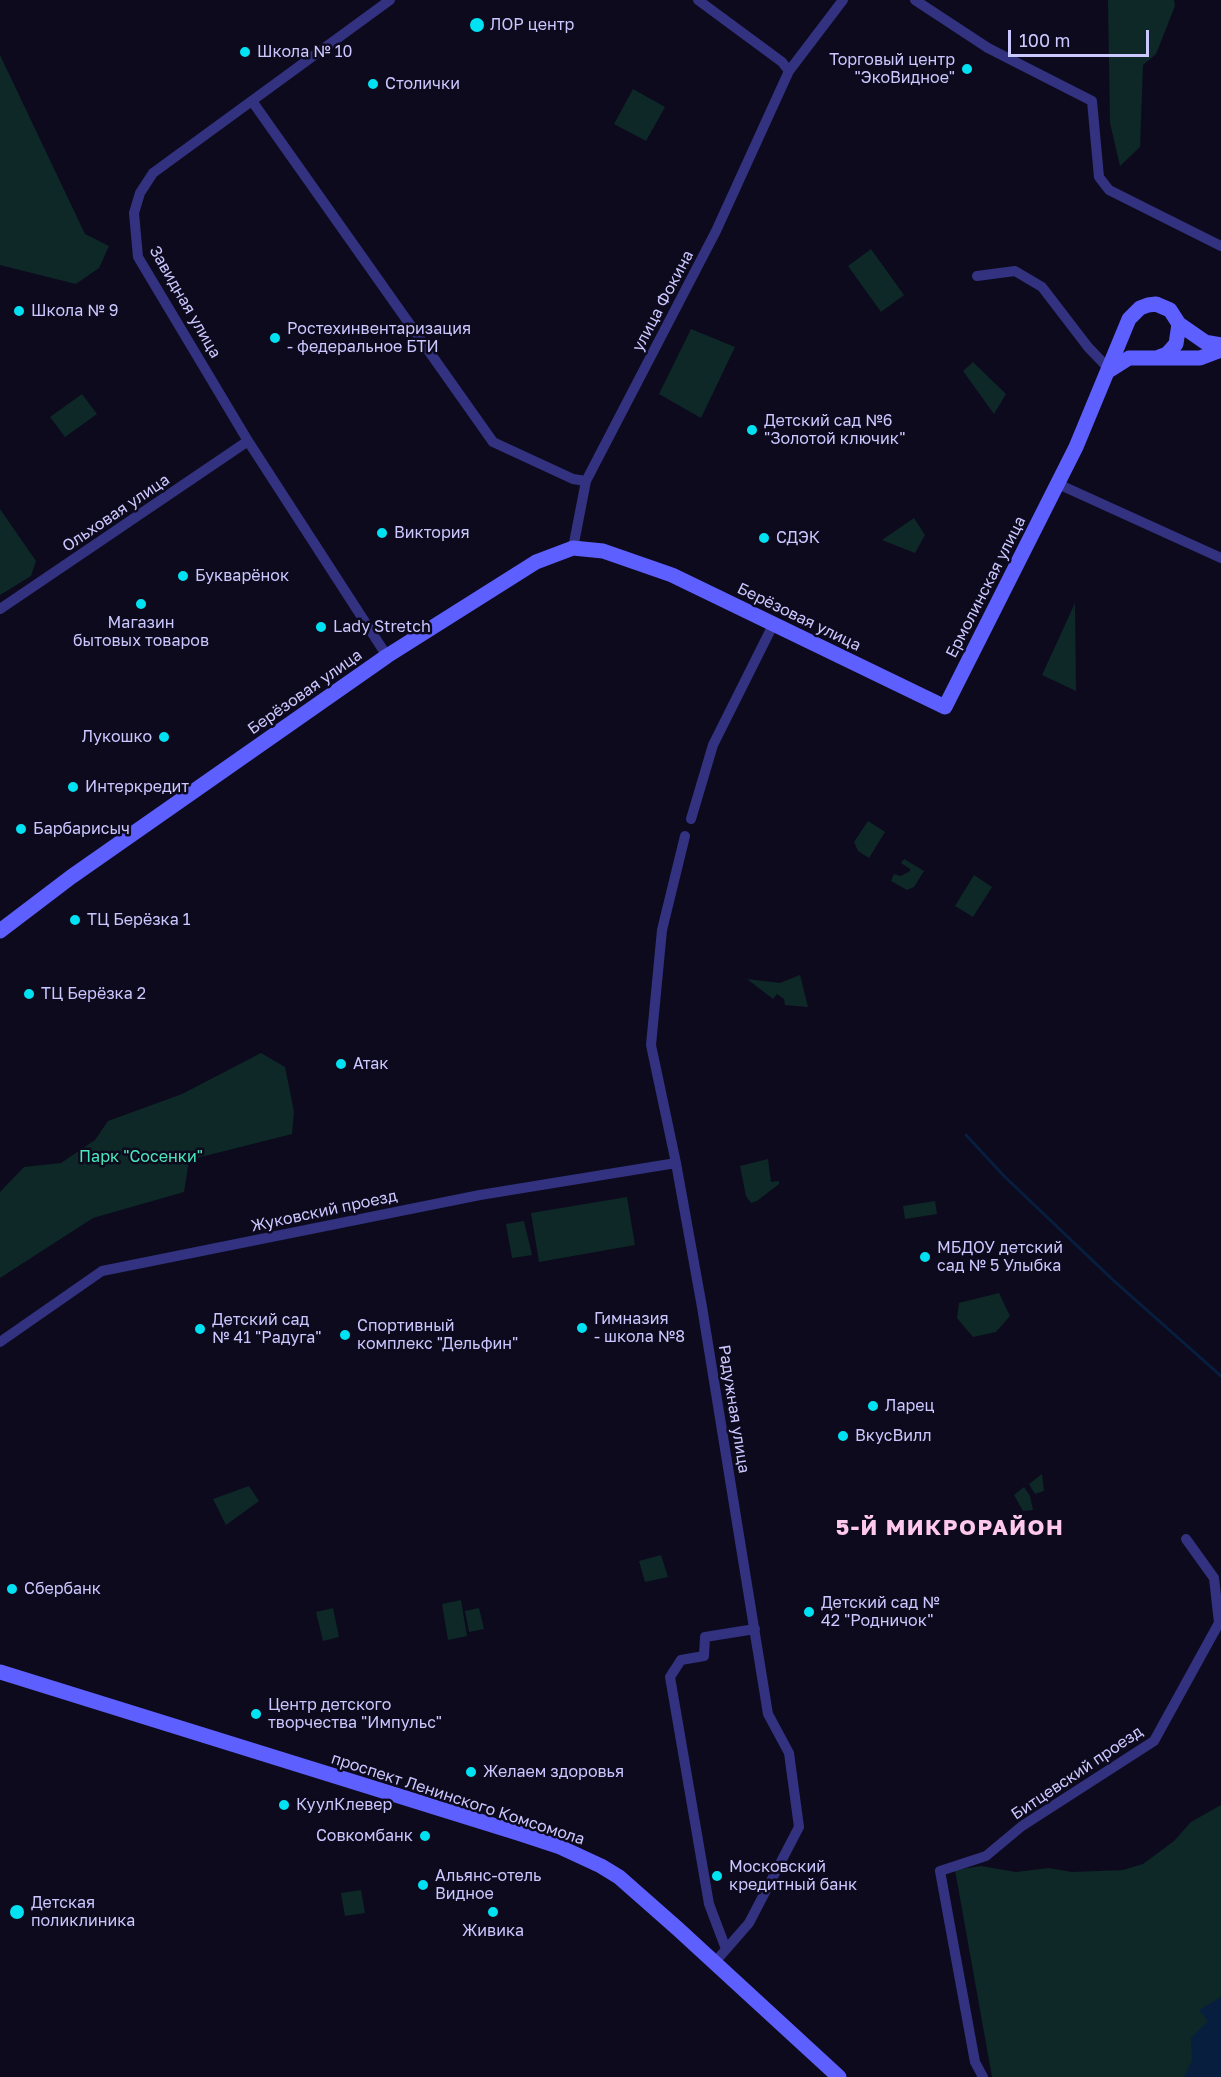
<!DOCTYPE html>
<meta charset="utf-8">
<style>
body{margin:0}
#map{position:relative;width:1221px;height:2077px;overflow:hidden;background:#0d0a1e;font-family:"Golos Text",sans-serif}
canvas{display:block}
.scale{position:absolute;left:1008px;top:30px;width:141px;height:27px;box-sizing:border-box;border:3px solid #cbc7ff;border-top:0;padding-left:8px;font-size:18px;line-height:21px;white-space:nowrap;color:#cbc7ff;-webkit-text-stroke:4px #0d0a1e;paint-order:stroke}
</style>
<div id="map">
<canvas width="1221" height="2077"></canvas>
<div class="scale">100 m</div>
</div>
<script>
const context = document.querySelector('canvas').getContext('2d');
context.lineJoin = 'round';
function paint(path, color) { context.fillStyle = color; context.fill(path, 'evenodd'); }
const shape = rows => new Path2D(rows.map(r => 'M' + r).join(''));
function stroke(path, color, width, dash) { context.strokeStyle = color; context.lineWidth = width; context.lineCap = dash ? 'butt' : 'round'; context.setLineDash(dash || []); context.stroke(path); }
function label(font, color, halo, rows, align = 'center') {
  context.font = font + ' "Golos Text",sans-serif'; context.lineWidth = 5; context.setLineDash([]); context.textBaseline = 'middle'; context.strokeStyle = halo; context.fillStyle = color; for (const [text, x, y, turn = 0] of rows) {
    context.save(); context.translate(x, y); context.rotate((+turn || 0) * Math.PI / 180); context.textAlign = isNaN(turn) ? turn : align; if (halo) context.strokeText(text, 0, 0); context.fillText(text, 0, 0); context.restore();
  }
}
paint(shape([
 [1108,0,1174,0,1175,6,1156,54,1143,65,1140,147,1120,166,1110,123],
 [0,55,85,234,109,246,99,268,76,284,0,265],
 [633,89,665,107,646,141,614,124],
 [871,249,904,295,881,312,848,266],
 [691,329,735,347,701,418,659,394],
 [973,362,1006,394,994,414,963,371],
 [82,394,97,414,65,437,50,417],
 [0,509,36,561,31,576,0,595],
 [914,518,925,535,915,553,882,540],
 [1075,603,1076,691,1042,675],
 [868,821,885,832,869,858,858,851,854,842],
 [904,859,924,871,914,887,907,890,891,881,894,874,901,876,910,871,910,869,901,863],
 [974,875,992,887,973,917,955,906],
 [800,975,808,1007,785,1005,784,999,777,994,773,999,747,979,780,983],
 [261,1053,285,1067,294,1112,292,1134,189,1160,184,1192,93,1218,0,1278,0,1192,24,1167,61,1163,95,1140,108,1121,182,1094],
 [768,1159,771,1182,779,1181,779,1184,757,1201,751,1203,746,1196,740,1166],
 [627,1197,635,1245,539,1262,531,1213],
 [935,1201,937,1214,905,1219,903,1206],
 [524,1221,532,1255,512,1258,506,1224],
 [999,1293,1010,1316,996,1332,973,1337,957,1318,959,1303],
 [1042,1474,1044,1491,1035,1494,1029,1484],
 [249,1486,259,1501,226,1525,213,1499],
 [1024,1487,1030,1496,1033,1510,1023,1511,1014,1495],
 [661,1555,668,1577,645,1582,639,1561],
 [461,1600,467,1636,448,1640,442,1604],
 [333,1608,339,1637,323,1641,316,1612],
 [479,1608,484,1629,469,1632,465,1611],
 [1221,1805,1221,2077,992,2077,955,1870,981,1866,1016,1872,1049,1868,1072,1872,1123,1870,1143,1864,1174,1841,1191,1822],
 [361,1890,365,1913,345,1916,341,1893]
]), '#0d2826');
paint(shape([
 [1221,1997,1221,2077,1184,2077,1192,2060,1191,2038,1208,2021,1199,2010]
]), '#071e3f');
stroke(shape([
 [966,1135,1005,1177,1113,1280,1221,1376]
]), '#071e3f', 3);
stroke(shape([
 [698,0,782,62,789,71],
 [915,0,988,48,1092,101,1099,177,1109,190,1221,246],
 [252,101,493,442,573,479,586,481],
 [977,276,1015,271,1042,287,1088,347,1110,370],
 [1058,484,1221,558],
 [573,548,586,481,716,231,789,71,843,0],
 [0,609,248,441],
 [387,656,248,441,138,257,134,213,140,193,153,173,390,0],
 [691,819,713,745,773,625],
 [685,836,662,930,651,1045,676,1163,702,1307,768,1714,789,1753,799,1827,749,1923,715,1962],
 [0,1342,102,1271,480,1195,676,1163],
 [726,1949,709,1904,670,1677,681,1660,704,1656,705,1637,755,1629],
 [983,2077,975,2062,940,1871,986,1856,1022,1826,1154,1741,1219,1623,1214,1578,1186,1539]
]), '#323280', 10);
stroke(shape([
 [1179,324,1205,342,1221,345],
 [1110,370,1129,358,1200,358,1221,350],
 [0,931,71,877,387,656,536,562,573,548,603,551,672,575,945,707,1076,447,1129,319,1140,308,1148,305,1156,304,1170,310,1179,324,1176,344,1167,354,1159,357],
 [0,1672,518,1833,560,1847,601,1866,619,1877,678,1929,839,2077]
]), '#5e5fff', 15);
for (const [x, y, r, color] of [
 [477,25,8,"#00e1f2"],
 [245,52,6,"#00e1f2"],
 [967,69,6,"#00e1f2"],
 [373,84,6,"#00e1f2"],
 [19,311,6,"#00e1f2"],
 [275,338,6,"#00e1f2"],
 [752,430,6,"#00e1f2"],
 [382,533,6,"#00e1f2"],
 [764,538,6,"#00e1f2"],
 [183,576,6,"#00e1f2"],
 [141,604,6,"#00e1f2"],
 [321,627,6,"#00e1f2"],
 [164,737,6,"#00e1f2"],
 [73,787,6,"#00e1f2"],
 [21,829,6,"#00e1f2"],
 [75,920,6,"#00e1f2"],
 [29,994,6,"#00e1f2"],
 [341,1064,6,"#00e1f2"],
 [925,1257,6,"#00e1f2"],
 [582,1328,6,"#00e1f2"],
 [200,1329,6,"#00e1f2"],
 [345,1335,6,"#00e1f2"],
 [873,1406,6,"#00e1f2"],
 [843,1436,6,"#00e1f2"],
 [12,1589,6,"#00e1f2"],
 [809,1612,6,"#00e1f2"],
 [256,1714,6,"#00e1f2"],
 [471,1772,6,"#00e1f2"],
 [284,1805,6,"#00e1f2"],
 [425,1836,6,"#00e1f2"],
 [717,1876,6,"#00e1f2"],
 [423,1885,6,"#00e1f2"],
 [17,1912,8,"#00e1f2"],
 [493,1912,6,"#00e1f2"]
]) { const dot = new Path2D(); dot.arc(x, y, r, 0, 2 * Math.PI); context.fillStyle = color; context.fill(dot); stroke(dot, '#0d0a1e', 2); }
label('16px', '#cbc7ff', '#0d0a1e', [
 ["ЛОР центр",490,25],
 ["Школа № 10",257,52],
 ["Торговый центр",955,60,"right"],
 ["\"ЭкоВидное\"",955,78,"right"],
 ["Столички",385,84],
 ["Школа № 9",31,311],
 ["Ростехинвентаризация",287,329],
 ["- федеральное БТИ",287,347],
 ["Детский сад №6",764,421],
 ["\"Золотой ключик\"",764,439],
 ["Виктория",394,533],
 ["СДЭК",776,538],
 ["Букварёнок",195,576],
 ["Магазин",141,623,"center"],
 ["бытовых товаров",141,641,"center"],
 ["Lady Stretch",333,627],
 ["Лукошко",152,737,"right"],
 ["Интеркредит",85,787],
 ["Барбарисыч",33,829],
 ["ТЦ Берёзка 1",87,920],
 ["ТЦ Берёзка 2",41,994],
 ["Атак",353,1064],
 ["МБДОУ детский",937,1248],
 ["сад № 5 Улыбка",937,1266],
 ["Гимназия",594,1319],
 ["- школа №8",594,1337],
 ["Детский сад",212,1320],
 ["№ 41 \"Радуга\"",212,1338],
 ["Спортивный",357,1326],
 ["комплекс \"Дельфин\"",357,1344],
 ["Ларец",885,1406],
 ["ВкусВилл",855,1436],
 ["Сбербанк",24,1589],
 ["Детский сад №",821,1603],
 ["42 \"Родничок\"",821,1621],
 ["Центр детского",268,1705],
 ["творчества \"Импульс\"",268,1723],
 ["Желаем здоровья",483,1772],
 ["КуулКлевер",296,1805],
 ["Совкомбанк",413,1836,"right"],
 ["Московский",729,1867],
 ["кредитный банк",729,1885],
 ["Альянс-отель",435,1876],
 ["Видное",435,1894],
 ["Детская",31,1903],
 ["поликлиника",31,1921],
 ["Живика",493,1931,"center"]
], 'left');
label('16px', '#cbc7ff', '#0d0a1e', [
 ["улица Фокина",663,301,-62],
 ["Завидная улица",185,302,60],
 ["Ольховая улица",116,513,-34],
 ["Ермолинская улица",986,587,-63],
 ["Берёзовая улица",799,617,26],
 ["Берёзовая улица",305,692,-35],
 ["Жуковский проезд",324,1211,-12],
 ["Радужная улица",734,1409,81],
 ["Битцевский проезд",1077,1773,-34],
 ["проспект Ленинского Комсомола",458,1799,18]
]);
label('16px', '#4be7bb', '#0d0a1e', [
 ["Парк \"Сосенки\"",141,1157]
]);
context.letterSpacing = '1.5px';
label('bold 22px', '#ffc9ed', '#0d0a1e', [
 ["5-Й МИКРОРАЙОН",950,1528]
]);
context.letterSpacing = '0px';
</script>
